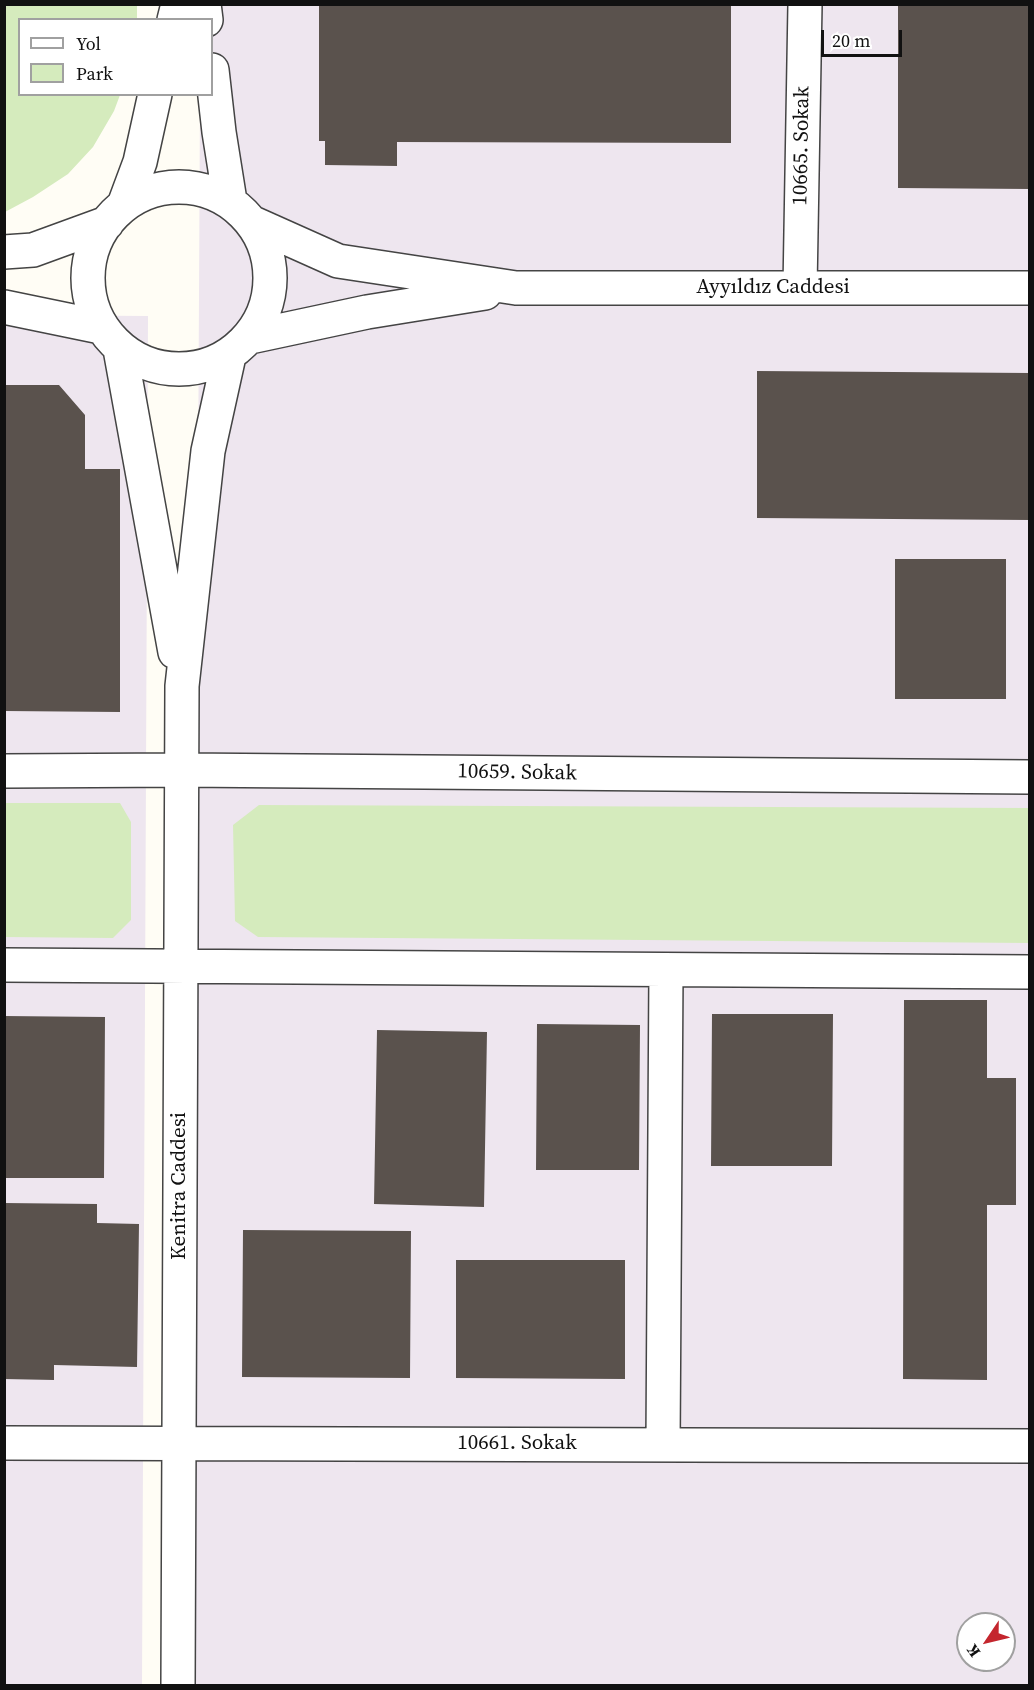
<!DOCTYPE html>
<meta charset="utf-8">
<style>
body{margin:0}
#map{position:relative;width:1034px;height:1690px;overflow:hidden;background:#fffdf5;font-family:"Source Serif 4",serif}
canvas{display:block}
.frame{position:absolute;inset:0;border:6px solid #111;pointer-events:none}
.legend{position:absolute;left:18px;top:18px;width:195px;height:78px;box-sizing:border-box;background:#fff;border:2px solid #a0a0a0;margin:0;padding:8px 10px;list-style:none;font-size:18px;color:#111}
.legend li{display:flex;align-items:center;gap:12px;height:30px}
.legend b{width:30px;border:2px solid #a0a0a0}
.north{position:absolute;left:956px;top:1612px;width:60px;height:60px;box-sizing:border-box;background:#fff;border:2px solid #a0a0a0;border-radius:50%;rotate:235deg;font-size:16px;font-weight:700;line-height:24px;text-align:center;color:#111}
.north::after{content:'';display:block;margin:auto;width:21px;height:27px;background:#c4262e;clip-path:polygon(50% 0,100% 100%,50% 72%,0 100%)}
.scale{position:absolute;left:821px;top:30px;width:81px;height:27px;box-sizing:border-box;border:3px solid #111;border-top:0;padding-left:8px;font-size:18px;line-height:21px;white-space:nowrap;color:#111;-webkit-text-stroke:4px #fff;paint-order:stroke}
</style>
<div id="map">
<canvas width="1034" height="1690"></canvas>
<div class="frame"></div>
<ul class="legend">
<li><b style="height:8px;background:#fff"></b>Yol</li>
<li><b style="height:16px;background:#d5ebbd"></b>Park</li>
</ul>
<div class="north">K</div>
<div class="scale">20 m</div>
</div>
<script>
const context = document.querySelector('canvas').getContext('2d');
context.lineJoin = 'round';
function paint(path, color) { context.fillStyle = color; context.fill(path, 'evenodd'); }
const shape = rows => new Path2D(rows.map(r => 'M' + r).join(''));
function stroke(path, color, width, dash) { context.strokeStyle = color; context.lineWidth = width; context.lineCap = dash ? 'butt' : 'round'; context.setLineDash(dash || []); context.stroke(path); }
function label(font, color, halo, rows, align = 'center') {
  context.font = font + ' "Source Serif 4",serif'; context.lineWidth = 6; context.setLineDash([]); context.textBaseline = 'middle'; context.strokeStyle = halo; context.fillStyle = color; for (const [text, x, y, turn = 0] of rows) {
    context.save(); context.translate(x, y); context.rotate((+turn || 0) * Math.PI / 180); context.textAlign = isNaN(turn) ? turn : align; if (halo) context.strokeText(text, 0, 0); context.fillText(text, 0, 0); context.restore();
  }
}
paint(shape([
 [200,5,1029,5,1029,1685,192,1686,200,95,212,94,212,20],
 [968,1624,1004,1624,1004,1660,968,1660],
 [5,315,148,316,142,1685,5,1686]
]), '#eee6ef');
paint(shape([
 [5,4,137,5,137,19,20,20,20,94,120,95,114,111,93,147,68,174,33,197,5,212],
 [5,803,120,803,131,822,131,920,113,938,5,937],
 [259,805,1029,808,1029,943,258,937,235,921,233,825]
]), '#d5ebbd');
paint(shape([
 [319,4,731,4,731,143,397,142,397,166,325,165,325,141,319,141],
 [898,4,1030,4,1030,189,898,188],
 [757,371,1030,373,1030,520,757,518],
 [4,385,59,385,85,415,85,469,120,469,120,712,5,711],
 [895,559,1006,559,1006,699,895,699],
 [904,1000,987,1000,987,1078,1016,1078,1016,1205,987,1205,987,1380,903,1379],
 [712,1014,833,1014,832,1166,711,1166],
 [4,1016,105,1017,104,1178,4,1178],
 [537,1024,640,1025,639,1170,536,1170],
 [377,1030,487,1032,484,1207,374,1204],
 [4,1203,97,1204,97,1223,139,1224,137,1367,54,1365,54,1380,4,1379],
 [243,1230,411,1231,410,1378,242,1377],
 [456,1260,625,1260,625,1379,456,1378]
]), '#5a524d');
const minor = shape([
 [204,4,206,20],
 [174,20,178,4],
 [212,70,219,132,230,201],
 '88 278a91 91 0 1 1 182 0a91 91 0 1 1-182 0Z',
 [124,205,140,162,155,94],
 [253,223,338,261,516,288,1030,288],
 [4,252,33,250,107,223],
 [800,288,805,4],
 [4,307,101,327],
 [250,337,367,312,485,293],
 [120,349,175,652],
 [4,771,182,770,1030,777],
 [4,965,1030,972],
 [4,1443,1030,1446],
 [663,1444,666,970],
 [178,1686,182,686,208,451,229,356]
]);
stroke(minor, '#444', 36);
stroke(minor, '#fff', 33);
label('21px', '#111', '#fff', [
 ["10665. Sokak",802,146,-89],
 ["Ayyıldız Caddesi",773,288],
 ["10659. Sokak",517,773,1],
 ["Kenitra Caddesi",180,1186,-90],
 ["10661. Sokak",517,1444]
]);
</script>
